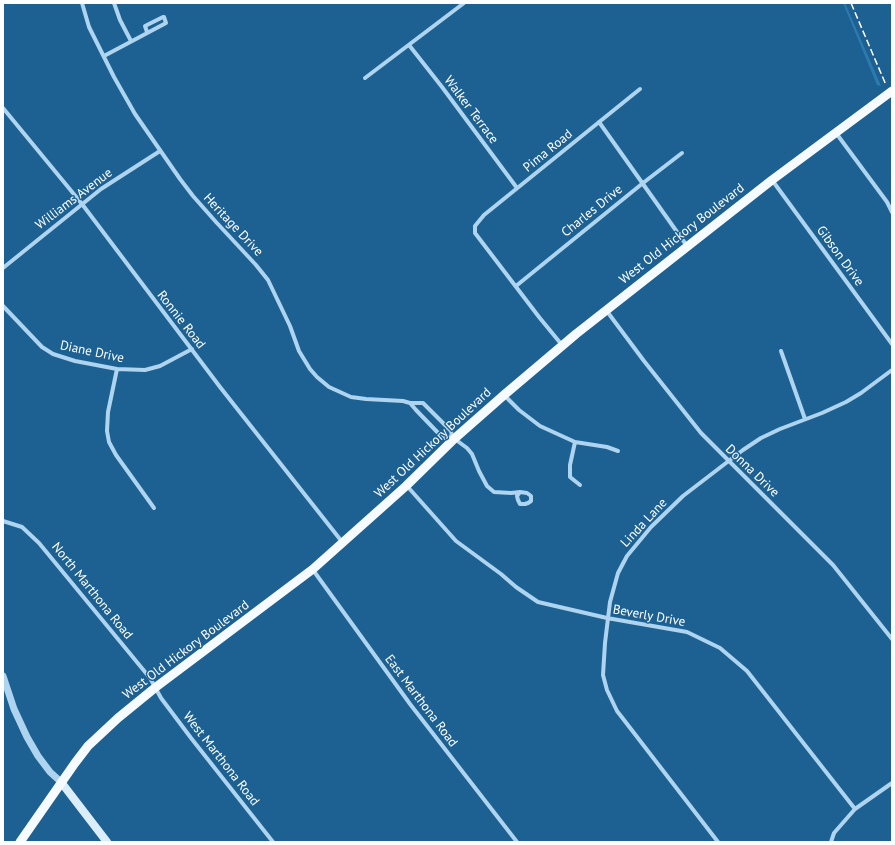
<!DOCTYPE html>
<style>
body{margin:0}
#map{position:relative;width:895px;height:845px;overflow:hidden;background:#1d6193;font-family:"PT Sans",sans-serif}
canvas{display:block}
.frame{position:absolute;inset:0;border:4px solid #fff;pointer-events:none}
</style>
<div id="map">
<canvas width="895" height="845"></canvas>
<div class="frame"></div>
</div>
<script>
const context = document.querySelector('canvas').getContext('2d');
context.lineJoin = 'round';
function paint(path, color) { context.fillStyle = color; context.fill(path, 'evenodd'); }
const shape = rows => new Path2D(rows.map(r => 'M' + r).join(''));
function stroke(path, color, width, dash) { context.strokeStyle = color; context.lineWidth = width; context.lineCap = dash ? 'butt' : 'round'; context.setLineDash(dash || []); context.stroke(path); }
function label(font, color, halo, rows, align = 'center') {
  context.font = font + ' "PT Sans",sans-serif'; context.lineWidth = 3; context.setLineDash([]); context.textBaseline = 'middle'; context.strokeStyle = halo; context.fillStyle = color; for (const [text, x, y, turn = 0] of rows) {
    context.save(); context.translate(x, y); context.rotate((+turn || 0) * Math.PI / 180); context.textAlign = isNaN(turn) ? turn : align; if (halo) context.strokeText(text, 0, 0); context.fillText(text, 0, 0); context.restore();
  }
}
paint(shape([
 [843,3,845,3,881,86,877,85]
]), '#2d7aaf');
stroke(shape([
 [82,3,89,27,114,77,135,114,180,179,193,196,216,222,256,265,268,280,290,326,299,351,310,369,317,377,329,387,351,397,366,399,403,401,410,403,423,403,451,431,452,437,467,448,472,454,479,471,487,486,494,492,511,493,520,492,527,493,531,496,531,501,528,503,525,504,520,504,518,500,517,496,520,492],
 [114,3,120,20,131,41],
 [409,45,442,87,517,188],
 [104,56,166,23,164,17,163,17,145,26,147,32],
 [365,78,464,3],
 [3,108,82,204,220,387,343,543],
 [599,122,687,246],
 [836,133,887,202,892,212],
 [772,180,892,344],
 [3,268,101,189,160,151],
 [516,286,643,183,682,153],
 [3,306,42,347,53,354,75,361,117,369,145,370,160,366,192,349],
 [606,310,644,361,701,433,833,565,892,639],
 [562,345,539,317,475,233,475,226,484,215,640,89],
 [781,351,805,419],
 [117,369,108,412,107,431,109,442,116,455,154,508],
 [504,395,519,410,540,426,575,442,607,447,618,451],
 [410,403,416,410,443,438,452,437],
 [575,442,570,465,570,477,580,485],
 [407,486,456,541,501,574,516,587,538,602,607,618,687,632,720,648,747,671,855,809],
 [3,521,22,527,39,543,150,678,161,698,191,738,273,842],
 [313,570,410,704,517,842],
 [718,842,624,720,617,711,607,690,603,675,605,643,610,602,618,573,627,556,651,527,683,496,743,450,761,438,780,429,822,413,846,402,861,393,892,370],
 [831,842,834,833,855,809,892,783]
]), '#aed4ef', 4);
stroke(shape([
 [3,676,14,709,27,737,38,756,50,772,61,782]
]), '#aed4ef', 7);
stroke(shape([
 [61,782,107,842]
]), '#dcedfa', 8);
stroke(shape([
 [20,842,75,763,88,746,118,718,156,687,313,569,406,486,454,439,504,395,576,334,772,180,892,91]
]), '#f6fbff', 9);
stroke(shape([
 [851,3,886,85]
]), '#fff', 1.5, [7, 3]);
label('13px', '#fff', '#1d6193', [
 ["Walker Terrace",471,110,53],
 ["Pima Road",548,151,-39],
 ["Williams Avenue",74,199,-37],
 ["Charles Drive",592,211,-39],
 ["Heritage Drive",233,225,47],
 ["West Old Hickory Boulevard",682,234,-38],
 ["Gibson Drive",840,256,54],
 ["Ronnie Road",181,320,52],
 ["Diane Drive",92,352,12],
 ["West Old Hickory Boulevard",433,443,-43],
 ["Donna Drive",752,471,44],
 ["Linda Lane",644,523,-47],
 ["North Marthona Road",92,591,51],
 ["Beverly Drive",649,616,10],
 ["West Old Hickory Boulevard",186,650,-37],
 ["East Marthona Road",421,701,53],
 ["West Marthona Road",221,759,52]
]);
</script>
